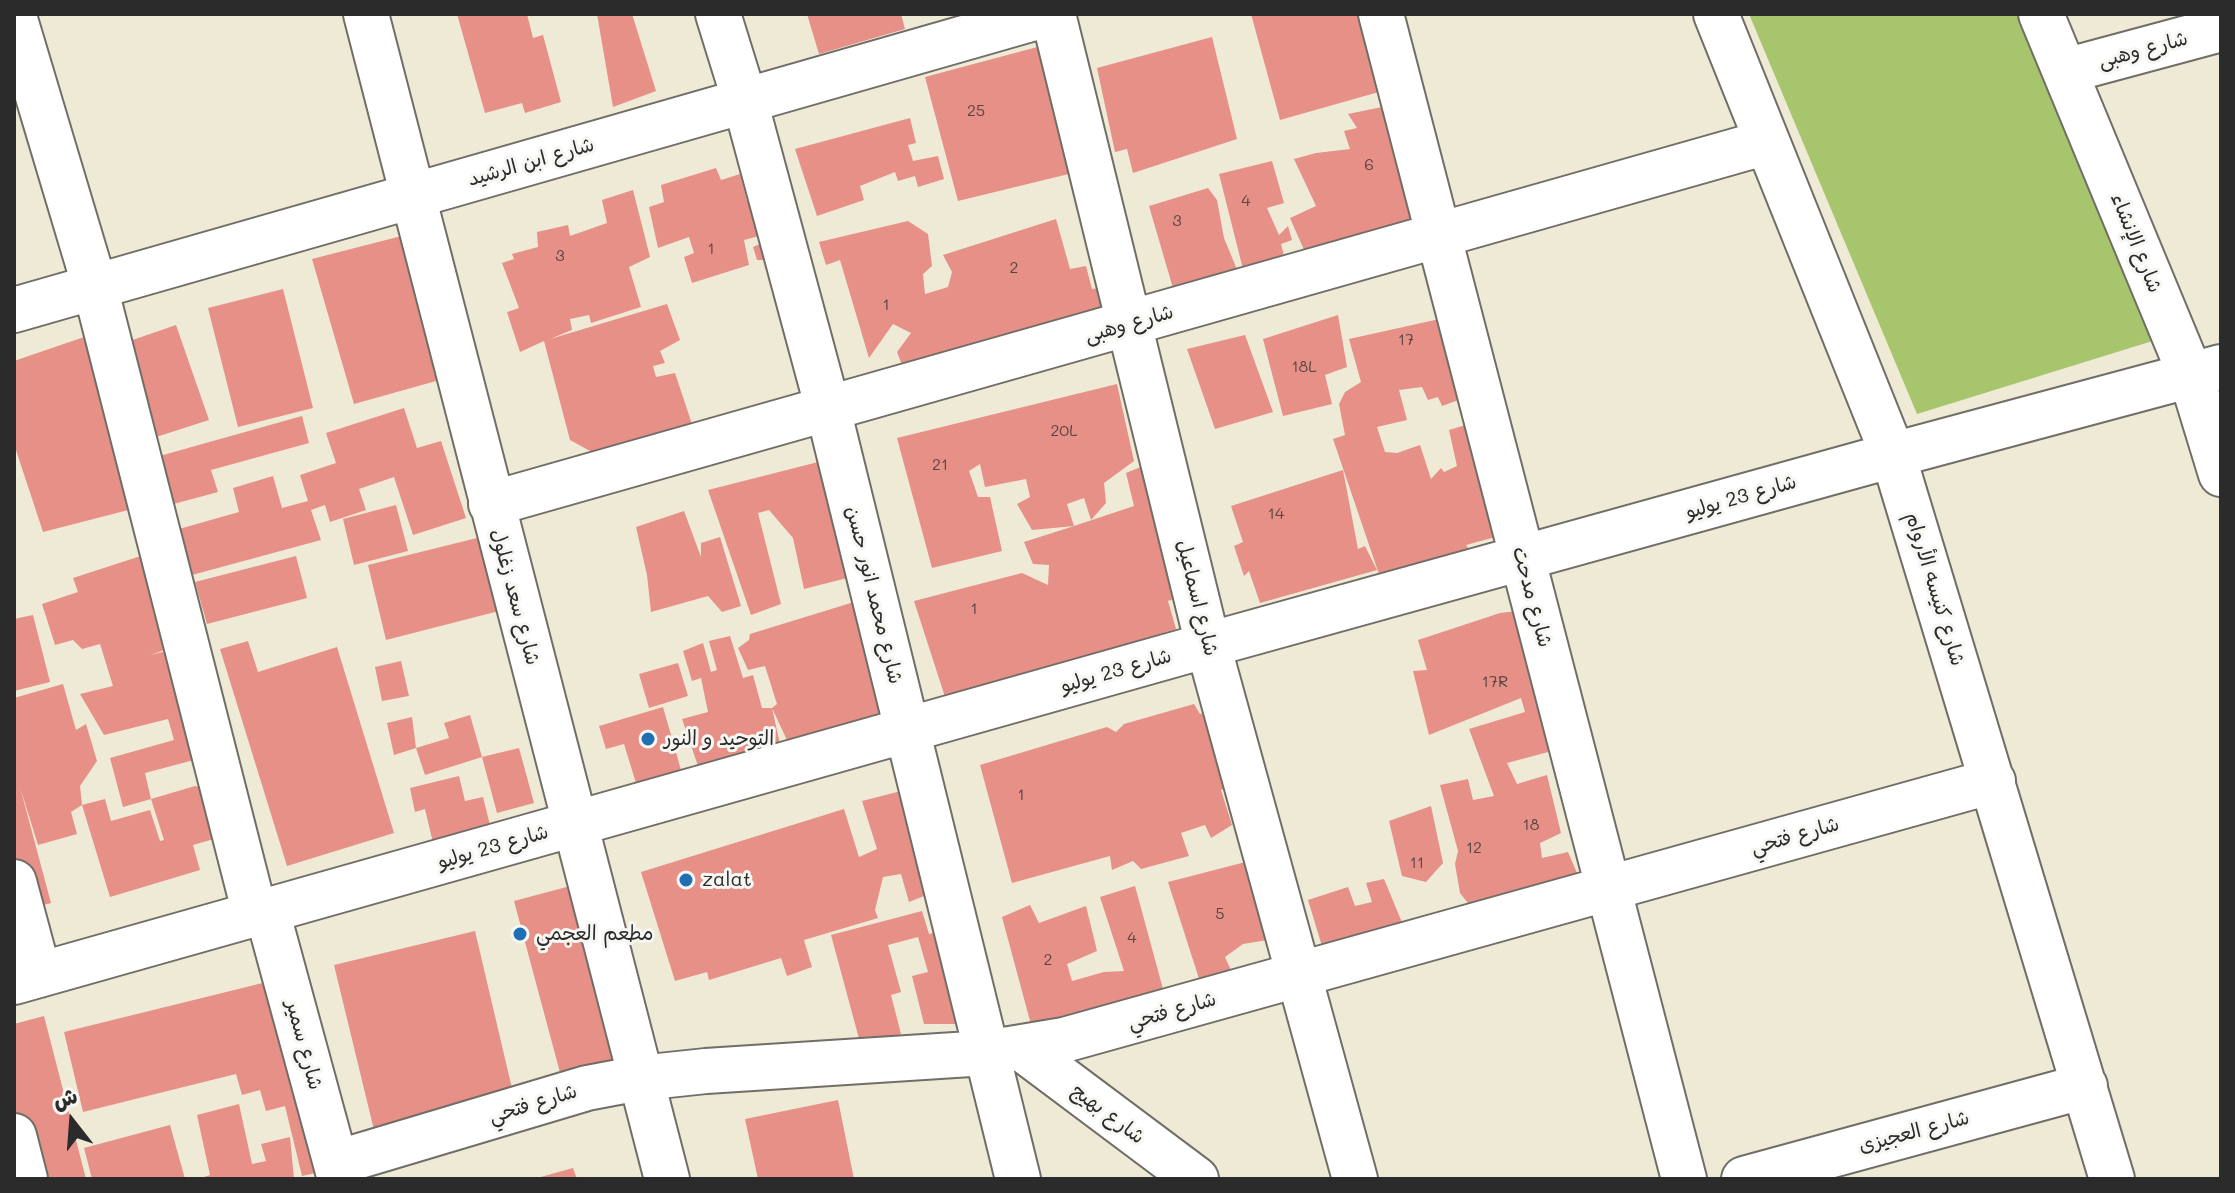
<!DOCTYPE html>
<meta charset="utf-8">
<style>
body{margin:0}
#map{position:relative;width:2235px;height:1193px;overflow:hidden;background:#efead5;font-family:Mali,"Playpen Sans Arabic",sans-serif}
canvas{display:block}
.frame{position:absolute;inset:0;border:16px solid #2b2b2b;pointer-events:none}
.north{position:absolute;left:32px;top:1081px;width:80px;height:80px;-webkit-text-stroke:6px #f6f6f2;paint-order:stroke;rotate:343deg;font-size:22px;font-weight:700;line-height:32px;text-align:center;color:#2b2b2b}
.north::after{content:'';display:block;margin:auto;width:28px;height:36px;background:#2b2b2b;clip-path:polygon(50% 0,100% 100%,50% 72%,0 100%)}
</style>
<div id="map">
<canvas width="2235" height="1193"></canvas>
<div class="frame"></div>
<div class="north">ش</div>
</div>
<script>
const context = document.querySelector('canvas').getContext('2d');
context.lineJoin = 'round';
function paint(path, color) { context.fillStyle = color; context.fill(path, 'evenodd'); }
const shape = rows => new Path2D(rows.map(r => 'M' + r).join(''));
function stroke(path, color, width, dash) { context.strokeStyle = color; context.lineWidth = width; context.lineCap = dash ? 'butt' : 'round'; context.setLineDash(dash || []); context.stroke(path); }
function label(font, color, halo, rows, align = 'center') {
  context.font = font + ' Mali,"Playpen Sans Arabic",sans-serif'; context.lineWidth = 6; context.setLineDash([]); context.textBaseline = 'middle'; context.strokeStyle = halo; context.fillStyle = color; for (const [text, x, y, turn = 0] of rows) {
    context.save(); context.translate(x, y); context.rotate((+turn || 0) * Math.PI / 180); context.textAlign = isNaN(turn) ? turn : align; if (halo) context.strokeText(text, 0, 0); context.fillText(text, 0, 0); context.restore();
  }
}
paint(shape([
 [1749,14,2027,14,2159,339,1917,414]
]), '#a7c56c');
paint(shape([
 [457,14,527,14,533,38,543,35,561,102,525,113,522,103,485,113],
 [597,14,632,14,656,91,613,107],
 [807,14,901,14,905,29,819,54],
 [1251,14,1377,14,1400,86,1280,120],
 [1212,37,1237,139,1133,173,1127,149,1115,152,1097,68],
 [1041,46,1077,172,958,201,925,77],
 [1382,107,1390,138,1404,135,1434,217,1308,259,1290,218,1316,206,1294,159,1316,153,1350,149,1344,131,1357,128,1348,114],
 [910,118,916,143,908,145,913,161,938,156,944,179,918,187,915,176,898,181,895,172,860,186,864,200,817,216,795,149],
 [1272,161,1284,203,1267,208,1279,235,1288,226,1292,240,1281,244,1287,268,1246,281,1219,174],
 [716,168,721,180,740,174,747,201,758,200,795,213,809,255,769,266,768,260,757,260,753,247,762,243,759,236,744,240,749,265,692,283,684,257,694,253,689,237,658,248,649,207,664,202,661,185],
 [1208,188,1217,200,1224,238,1238,272,1175,295,1149,206],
 [633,190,650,257,629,267,641,307,591,323,589,315,570,319,572,330,550,339,667,304,680,340,660,351,665,363,653,366,656,377,675,373,693,427,601,457,570,440,544,341,520,352,507,312,519,308,502,263,514,259,512,254,538,247,537,232,568,225,570,236,607,223,602,200],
 [1056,219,1070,269,1086,266,1092,289,1101,288,1111,321,904,370,897,352,911,333,893,324,869,358,840,260,826,265,819,242,908,221,928,234,932,266,923,274,925,294,948,287,952,272,943,255],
 [417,232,454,376,354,404,312,259],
 [283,289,313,408,238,427,208,308],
 [1338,315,1347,367,1325,375,1332,404,1283,416,1263,339],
 [1444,318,1467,397,1442,406,1438,397,1428,400,1422,387,1399,390,1407,420,1377,427,1385,452,1397,453,1420,445,1431,479,1441,468,1444,472,1457,466,1449,430,1469,424,1499,536,1466,545,1472,554,1382,583,1333,439,1345,435,1339,404,1345,392,1361,382,1349,339],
 [176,325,209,420,153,438,121,344],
 [1245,335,1273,412,1215,429,1187,349],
 [87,336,140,507,43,532,14,444,14,361],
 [1117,384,1134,461,1104,483,1106,503,1091,520,1084,498,1067,504,1074,526,1134,506,1126,473,1143,466,1180,597,1168,601,1176,629,946,700,914,601,1022,573,1048,585,1049,565,1033,564,1024,542,1074,526,1032,530,1017,504,1030,497,1026,479,985,487,980,464,969,471,978,497,990,497,1002,551,932,568,897,438],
 [404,408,417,448,441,441,466,518,413,535,394,477,359,489,366,510,330,522,325,505,311,510,321,540,192,575,179,529,239,512,233,488,273,476,282,508,308,501,300,475,336,463,326,433],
 [302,416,309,443,211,470,218,492,170,505,156,457],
 [826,460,859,575,804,589,793,538,769,510,758,513,781,604,751,615,708,490],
 [1343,470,1358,549,1365,546,1377,570,1260,603,1249,571,1244,576,1234,546,1243,542,1231,506],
 [396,505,408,551,354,565,343,519],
 [684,511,701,557,701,543,720,537,741,606,722,612,708,596,651,612,647,575,636,527],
 [481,537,499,611,386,640,368,565],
 [150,553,180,645,150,655,167,651,209,756,145,773,151,799,123,807,110,758,174,740,168,719,104,735,80,694,113,686,100,644,82,649,73,640,55,645,42,604,78,592,73,578],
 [296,556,307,598,207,624,195,582],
 [867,598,897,720,793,753,772,708,777,704,765,666,748,670,738,648,749,640,750,634],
 [1525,610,1552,751,1507,763,1517,784,1547,775,1561,833,1540,843,1542,858,1568,852,1580,880,1474,911,1460,893,1455,864,1458,851,1440,785,1468,779,1473,800,1494,796,1469,729,1525,712,1521,698,1429,735,1413,671,1427,670,1418,640,1500,613],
 [33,615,50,682,14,691,14,619],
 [730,636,743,678,753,675,762,708,772,708,780,744,698,766,682,719,708,712,701,678,692,681,683,651,703,643,711,672,717,670,709,641],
 [248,641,258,672,337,647,394,833,287,866,220,649],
 [401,661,409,696,382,701,375,667],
 [678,663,688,696,649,708,639,674],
 [63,684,76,730,86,724,97,761,80,786,82,805,71,812,77,834,38,845,20,787,51,903,14,913,14,698],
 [1194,704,1200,714,1219,709,1238,783,1221,790,1232,825,1211,838,1205,825,1181,833,1189,856,1141,869,1133,861,1112,870,1110,856,1012,883,980,765,1107,727,1116,732,1124,724],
 [663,707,681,770,636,783,624,744,606,749,599,726],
 [470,715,482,757,425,775,416,748,449,738,444,723],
 [412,717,416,748,394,755,387,723],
 [519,748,534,803,497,813,482,757],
 [459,776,465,801,483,797,493,837,435,851,425,809,415,812,410,788],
 [195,786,210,789,224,836,193,845,200,870,110,897,82,805,105,799,111,821,150,810,160,841,164,840,151,799],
 [901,791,934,892,909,902,901,874,883,877,875,910,878,918,804,940,812,967,787,976,781,958,709,980,707,972,675,981,641,872,844,809,859,857,877,849,862,801],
 [1431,806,1443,863,1426,882,1402,876,1389,821],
 [1261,858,1280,938,1243,944,1225,957,1235,979,1202,988,1168,882],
 [1384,879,1406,932,1325,956,1308,900,1348,887,1355,906,1372,902,1366,883],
 [574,885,622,1064,562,1080,514,901],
 [1135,886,1166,1000,1033,1032,1002,917,1030,905,1039,923,1086,906,1097,951,1067,964,1072,981,1104,972,1124,971,1100,897],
 [922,911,929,934,964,923,991,1024,924,1024,912,976,928,972,918,937,888,945,901,992,891,995,901,1034,861,1046,831,935],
 [475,931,514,1097,374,1130,334,965],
 [287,977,334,1169,302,1176,285,1106,266,1111,260,1090,242,1095,236,1074,83,1112,64,1032],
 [44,1016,86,1179,14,1179,14,1024],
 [838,1100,854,1179,758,1179,745,1119],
 [239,1104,252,1164,266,1161,261,1144,290,1137,294,1179,198,1179,210,1175,197,1115],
 [170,1125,185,1179,92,1179,84,1148],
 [573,1168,577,1179,537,1179,537,1178]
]), '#e69088');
const street = shape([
 [366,14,667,1179],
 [718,14,745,101,828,409,1018,1179],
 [1053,14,1208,645,1355,1179],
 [1381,14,1684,1179],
 [1716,14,1893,455,2112,1179],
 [2041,14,2191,376,2221,474],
 [14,16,95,287,255,914],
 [2065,71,2221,29],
 [14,310,1048,14],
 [491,504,1767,142],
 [14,882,39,975],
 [267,911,340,1179],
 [14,982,1208,645,1893,455,2221,367],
 [1021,1048,1196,1179],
 [14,1136,25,1179],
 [336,1163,587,1088,640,1078,706,1071,986,1053,1064,1040,1993,781],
 [1744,1179,2085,1086]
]);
stroke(street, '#706e66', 48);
stroke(street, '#fff', 44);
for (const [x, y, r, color] of [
 [648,739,8,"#1f6fb2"],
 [686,880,8,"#1f6fb2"],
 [520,934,8,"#1f6fb2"]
]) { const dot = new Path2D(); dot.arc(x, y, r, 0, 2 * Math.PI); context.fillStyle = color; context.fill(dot); stroke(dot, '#f6f6f2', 3); }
label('16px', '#5a4442', null, [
 ["25",976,111],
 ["6",1369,165],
 ["4",1246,201],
 ["3",1177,221],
 ["1",711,249],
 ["3",560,256],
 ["2",1014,268],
 ["1",886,305],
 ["17",1406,340],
 ["18L",1304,367],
 ["20L",1064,431],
 ["21",940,465],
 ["14",1276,514],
 ["1",974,609],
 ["17R",1495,682],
 ["1",1021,795],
 ["18",1531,825],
 ["12",1474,848],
 ["11",1417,863],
 ["5",1220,914],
 ["4",1132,938],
 ["2",1048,960]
]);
label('20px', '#2b2b2b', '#f6f6f2', [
 ["شارع وهبى",2143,50,-15],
 ["شارع ابن الرشيد",531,162,-16],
 ["شارع الإنشاء",2136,243,68],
 ["شارع وهبى",1129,324,-16],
 ["شارع 23 يوليو",1741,497,-16],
 ["شارع كنيسه الأروام",1935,589,73],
 ["شارع محمد انور حسن",874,595,76],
 ["شارع سعد زغلول",515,597,75],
 ["شارع مدحت",1532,597,75],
 ["شارع اسماعيل",1197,598,76],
 ["شارع 23 يوليو",1116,671,-16],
 ["شارع فتحي",1795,836,-16],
 ["شارع 23 يوليو",493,847,-16],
 ["شارع فتحي",1172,1011,-16],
 ["شارع سمير",304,1045,75],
 ["شارع فتحي",533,1104,-17],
 ["شارع بهيج",1108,1114,37],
 ["شارع العجيزى",1914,1132,-15]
]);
label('20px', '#2b2b2b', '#f6f6f2', [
 ["التوحيد و النور",664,739],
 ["zalat",702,880],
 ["مطعم العجمي",536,934]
], 'left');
</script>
